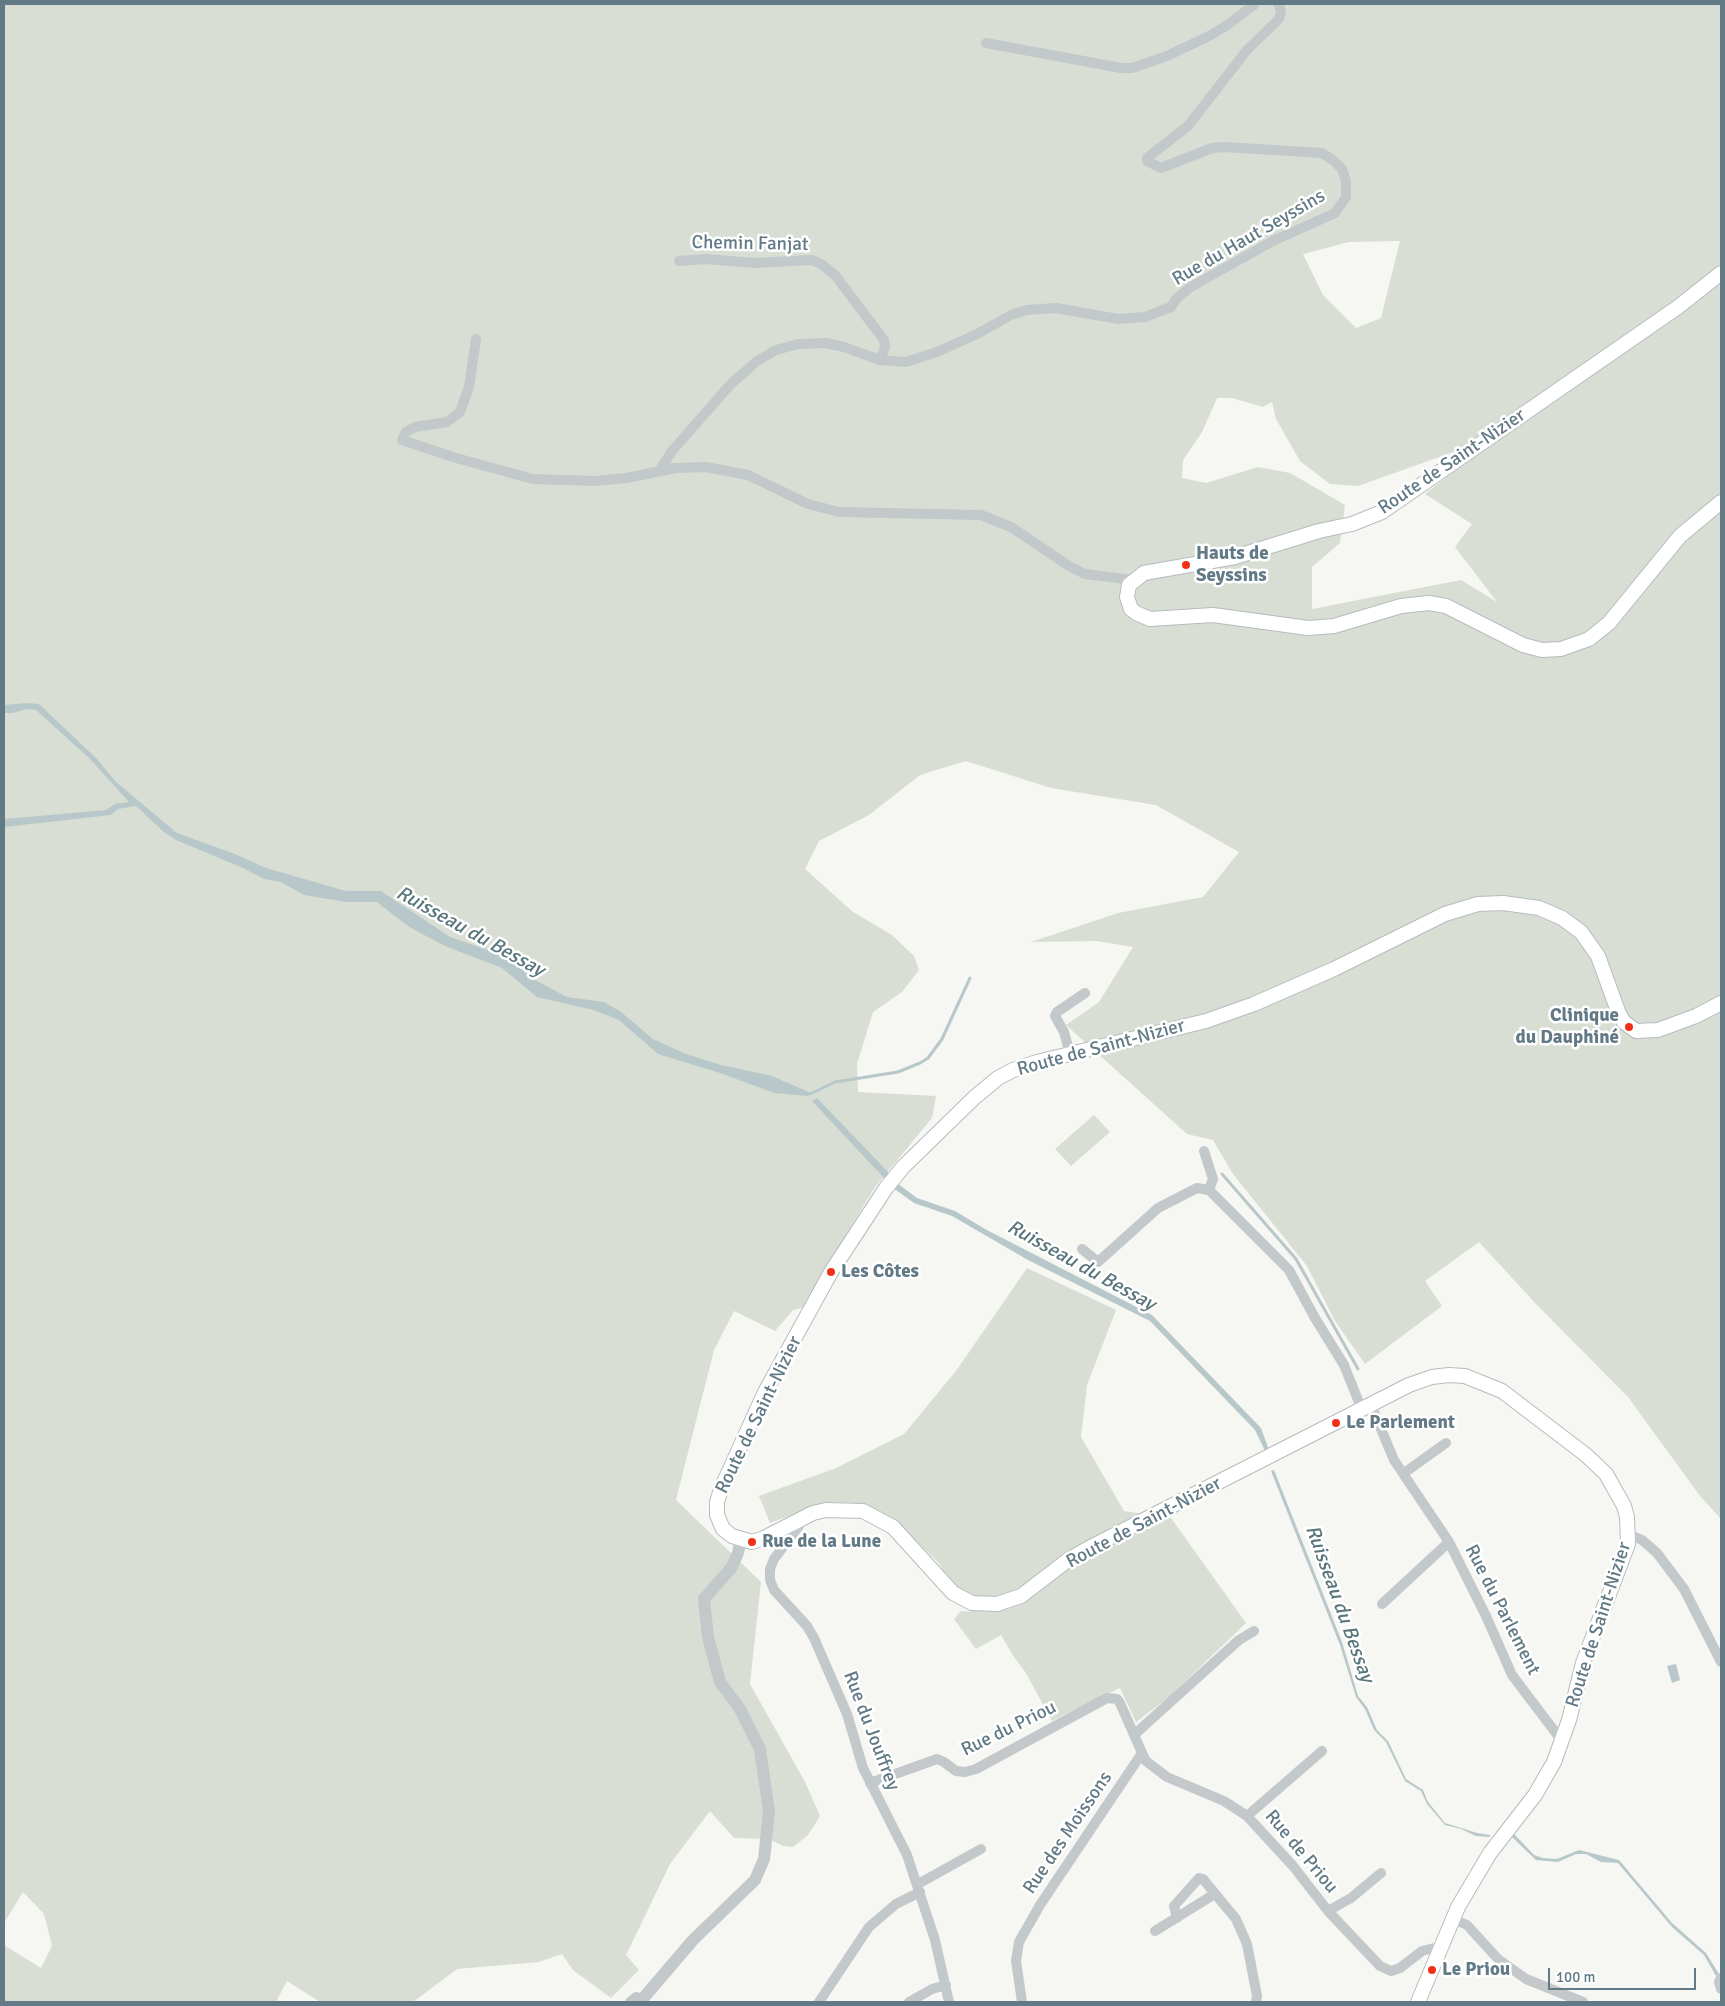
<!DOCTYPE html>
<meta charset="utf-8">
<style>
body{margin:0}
#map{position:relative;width:1725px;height:2006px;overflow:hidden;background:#f6f6f2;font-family:Signika,sans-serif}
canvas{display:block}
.frame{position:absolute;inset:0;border:5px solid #627a86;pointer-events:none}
.scale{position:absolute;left:1548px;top:1968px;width:148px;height:22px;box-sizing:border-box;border:2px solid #627a86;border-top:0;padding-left:6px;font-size:15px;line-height:18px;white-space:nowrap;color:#627a86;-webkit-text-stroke:4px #fff;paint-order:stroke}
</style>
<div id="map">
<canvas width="1725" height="2006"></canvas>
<div class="frame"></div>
<div class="scale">100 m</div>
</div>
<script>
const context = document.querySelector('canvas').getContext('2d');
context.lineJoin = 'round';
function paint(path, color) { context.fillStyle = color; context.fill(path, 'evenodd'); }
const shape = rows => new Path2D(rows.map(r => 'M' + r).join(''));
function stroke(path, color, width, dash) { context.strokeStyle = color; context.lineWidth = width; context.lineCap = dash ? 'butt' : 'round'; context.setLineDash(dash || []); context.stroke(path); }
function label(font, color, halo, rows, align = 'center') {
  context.font = font + ' Signika,sans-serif'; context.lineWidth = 5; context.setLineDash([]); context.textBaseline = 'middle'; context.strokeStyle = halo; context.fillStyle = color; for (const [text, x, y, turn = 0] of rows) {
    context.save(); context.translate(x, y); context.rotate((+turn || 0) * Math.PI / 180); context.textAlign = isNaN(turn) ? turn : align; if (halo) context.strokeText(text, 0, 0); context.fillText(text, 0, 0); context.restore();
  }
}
paint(shape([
 [4,4,1721,4,1721,1519,1700,1496,1628,1397,1536,1304,1479,1242,1425,1281,1442,1306,1365,1364,1335,1321,1307,1266,1233,1174,1213,1140,1187,1134,1066,1025,1099,1002,1133,947,1097,941,1031,942,1118,913,1203,897,1239,852,1156,805,1051,788,966,761,920,775,869,815,819,841,805,869,853,912,892,935,914,956,919,970,902,992,873,1012,857,1064,858,1092,936,1096,932,1118,875,1187,802,1308,793,1310,775,1331,734,1311,714,1350,676,1500,761,1582,750,1684,805,1782,820,1816,808,1835,793,1847,783,1846,769,1839,734,1838,710,1811,670,1864,626,1955,639,1970,611,1998,573,1970,562,1954,539,1962,457,1969,413,2002,320,2002,287,1981,276,2002,4,2002,4,1945,41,1968,52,1946,44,1914,23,1892,4,1923],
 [1400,241,1381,318,1356,328,1323,295,1303,254,1349,242],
 [1217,398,1232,398,1263,407,1272,402,1276,419,1300,461,1330,484,1358,486,1462,449,1467,461,1425,494,1472,524,1455,547,1497,602,1461,580,1312,609,1312,567,1340,543,1345,505,1290,473,1258,467,1206,483,1182,478,1183,460,1202,432],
 [1094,1115,1110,1132,1071,1166,1055,1149],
 [1027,1268,1116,1310,1087,1385,1081,1437,1124,1511,1171,1518,1246,1623,1169,1697,1136,1722,1120,1688,1052,1721,1026,1673,1014,1657,1001,1635,976,1649,954,1619,961,1611,970,1612,938,1562,891,1518,855,1503,827,1502,770,1523,759,1496,836,1468,904,1434,956,1371]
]), '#d8ded3');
paint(shape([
 [27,703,39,704,97,759,116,782,177,833,235,854,266,868,346,891,381,891,450,937,505,956,533,979,567,997,604,1002,621,1012,653,1039,686,1054,721,1065,772,1076,811,1093,808,1096,774,1093,720,1073,658,1054,619,1020,593,1010,537,997,502,968,445,946,409,927,377,902,346,902,304,895,281,882,264,879,243,868,176,840,165,833,136,806,118,809,111,815,4,827,4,819,106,810,115,804,129,802,89,758,36,710,26,709,13,713,4,713,4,705],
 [817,1098,889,1173,884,1178,812,1101],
 [897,1183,917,1198,955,1211,985,1229,1152,1315,1261,1428,1269,1450,1265,1451,1255,1430,1150,1321,1028,1260,952,1216,914,1203,893,1188],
 [1274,1470,1342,1642,1358,1696,1367,1707,1377,1730,1388,1741,1406,1779,1423,1790,1428,1802,1445,1823,1477,1833,1490,1835,1490,1837,1476,1836,1461,1829,1445,1825,1427,1804,1421,1791,1405,1781,1386,1742,1374,1730,1365,1709,1356,1697,1340,1645,1271,1471],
 [1676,1664,1680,1680,1672,1683,1667,1666],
 [1514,1834,1534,1855,1543,1858,1557,1859,1579,1850,1619,1860,1672,1923,1706,1953,1719,1974,1716,1976,1704,1955,1672,1927,1618,1863,1601,1862,1586,1854,1576,1854,1558,1862,1536,1860,1512,1837]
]), '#b8c8ca');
stroke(shape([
 [807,1094,810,1094,835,1082,898,1072,920,1063,928,1058,942,1039,970,978],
 [1222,1174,1296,1259,1358,1369]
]), '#b8c8ca', 3);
const secondary = shape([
 [1721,273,1678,307,1382,512,1352,524,1319,531,1235,557,1144,573,1129,585,1127,597,1131,609,1136,613,1150,619,1213,615,1308,628,1334,626,1401,606,1429,603,1446,606,1523,645,1542,650,1561,649,1589,639,1609,623,1680,536,1721,502],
 [1418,2002,1458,1907,1490,1853,1535,1795,1554,1762,1569,1720,1583,1663,1628,1544,1627,1517,1624,1506,1606,1474,1586,1455,1502,1391,1465,1376,1449,1375,1432,1377,1409,1385,1089,1548,1068,1560,1021,1596,997,1604,972,1603,953,1593,893,1527,863,1511,826,1510,813,1513,764,1538,752,1542,732,1536,723,1529,717,1515,717,1502,721,1489,765,1392,831,1272,886,1188,903,1167,975,1097,998,1078,1013,1070,1037,1062,1206,1021,1254,1004,1334,969,1445,914,1478,904,1503,903,1539,908,1562,918,1581,932,1598,956,1619,1014,1624,1022,1636,1031,1658,1030,1696,1016,1721,1003]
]);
stroke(secondary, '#b5bcbf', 16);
stroke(shape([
 [986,43,1121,68,1132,68,1167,56,1209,36,1226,26,1255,4],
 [679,261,706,259,755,263,812,260,821,264,835,275,884,340,885,347,880,360],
 [476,339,469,387,460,412,447,422,415,427,406,432,402,440,456,458,533,479,595,481,627,478,675,468,706,467,748,475,808,504,839,512,981,515,1011,527,1069,566,1085,574,1133,580],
 [660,470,672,451,730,385,757,361,776,350,798,344,826,343,844,347,880,360,906,362,937,352,977,334,1011,315,1027,310,1056,308,1118,319,1145,317,1171,307,1176,299,1189,288,1273,241,1335,213,1346,197,1346,181,1342,169,1333,160,1322,153,1225,147,1212,148,1161,168,1147,161,1147,158,1188,126,1247,50,1279,19,1281,11,1278,4],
 [1070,1054,1064,1032,1055,1016,1057,1012,1085,993],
 [1204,1151,1213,1179,1209,1190,1289,1270,1315,1318,1344,1365,1362,1410],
 [1082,1249,1098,1262,1158,1208,1197,1188,1209,1190],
 [1371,1405,1394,1460,1449,1542,1486,1616,1512,1675,1562,1741],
 [1404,1473,1446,1443],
 [799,1518,799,1526,774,1559,770,1569,770,1580,774,1590,807,1626,814,1638,847,1714,863,1768,907,1855,935,1940,949,2002],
 [1628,1534,1642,1540,1657,1553,1684,1589,1721,1662],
 [1382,1604,1449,1542],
 [1135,1734,1239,1640,1254,1631],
 [1142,1753,1146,1761,1167,1777,1224,1801,1247,1816,1293,1866,1328,1911,1380,1966,1391,1971,1400,1968,1422,1951,1443,1946],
 [870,1783,937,1759,944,1762,956,1771,965,1772,976,1769,1107,1698,1117,1699,1120,1703,1142,1753,1040,1905,1019,1942,1016,1961,1022,2002],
 [1247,1816,1322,1751],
 [918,1884,981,1849],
 [1328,1911,1351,1898,1381,1873],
 [1177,1918,1174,1906,1199,1878,1203,1879,1217,1896],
 [1453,1919,1467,1925,1498,1959,1526,1979,1583,2002],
 [1155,1931,1213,1895,1217,1896,1236,1919,1247,1944,1257,1996,1256,2002],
 [1721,1978,1719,1982,1721,1989],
 [630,2002,636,1997,642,1999],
 [819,2002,869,1927,896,1904,920,1892],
 [909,2002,932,1989,946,1985]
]), '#c3c8cb', 10);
stroke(shape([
 [640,2002,693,1940,755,1880,764,1859,769,1812,760,1749,740,1709,720,1682,708,1637,704,1599,732,1567,738,1553,741,1539]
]), '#c3c8cb', 12);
stroke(secondary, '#fff', 14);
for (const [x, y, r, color] of [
 [1186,565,5,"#f13117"],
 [1629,1027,5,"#f13117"],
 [831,1272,5,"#f13117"],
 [1336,1423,5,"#f13117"],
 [752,1542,5,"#f13117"],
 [1432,1970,5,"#f13117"]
]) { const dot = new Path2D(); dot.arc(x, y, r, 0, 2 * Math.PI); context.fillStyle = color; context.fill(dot); stroke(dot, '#fff', 2); }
label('19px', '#627a86', '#fff', [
 ["Rue du Haut Seyssins",1249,238,-30],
 ["Chemin Fanjat",750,244,1],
 ["Route de Saint-Nizier",1452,462,-34],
 ["Route de Saint-Nizier",1101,1048,-15],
 ["Route de Saint-Nizier",759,1415,-64],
 ["Route de Saint-Nizier",1144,1523,-28],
 ["Rue du Parlement",1502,1610,63],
 ["Route de Saint-Nizier",1599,1625,-72],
 ["Rue du Priou",1009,1729,-26],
 ["Rue du Jouffrey",871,1731,69],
 ["Rue des Moissons",1068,1833,-56],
 ["Rue de Priou",1301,1852,50]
]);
label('bold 19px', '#627a86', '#fff', [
 ["Hauts de",1196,554],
 ["Seyssins",1196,576],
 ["Clinique",1619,1016,"right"],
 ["du Dauphiné",1619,1038,"right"],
 ["Les Côtes",841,1272],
 ["Le Parlement",1346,1423],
 ["Rue de la Lune",762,1542],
 ["Le Priou",1442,1970]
], 'left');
label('italic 20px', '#59767c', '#fff', [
 ["Ruisseau du Bessay",470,932,29],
 ["Ruisseau du Bessay",1081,1266,29],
 ["Ruisseau du Bessay",1339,1604,70]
]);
</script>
